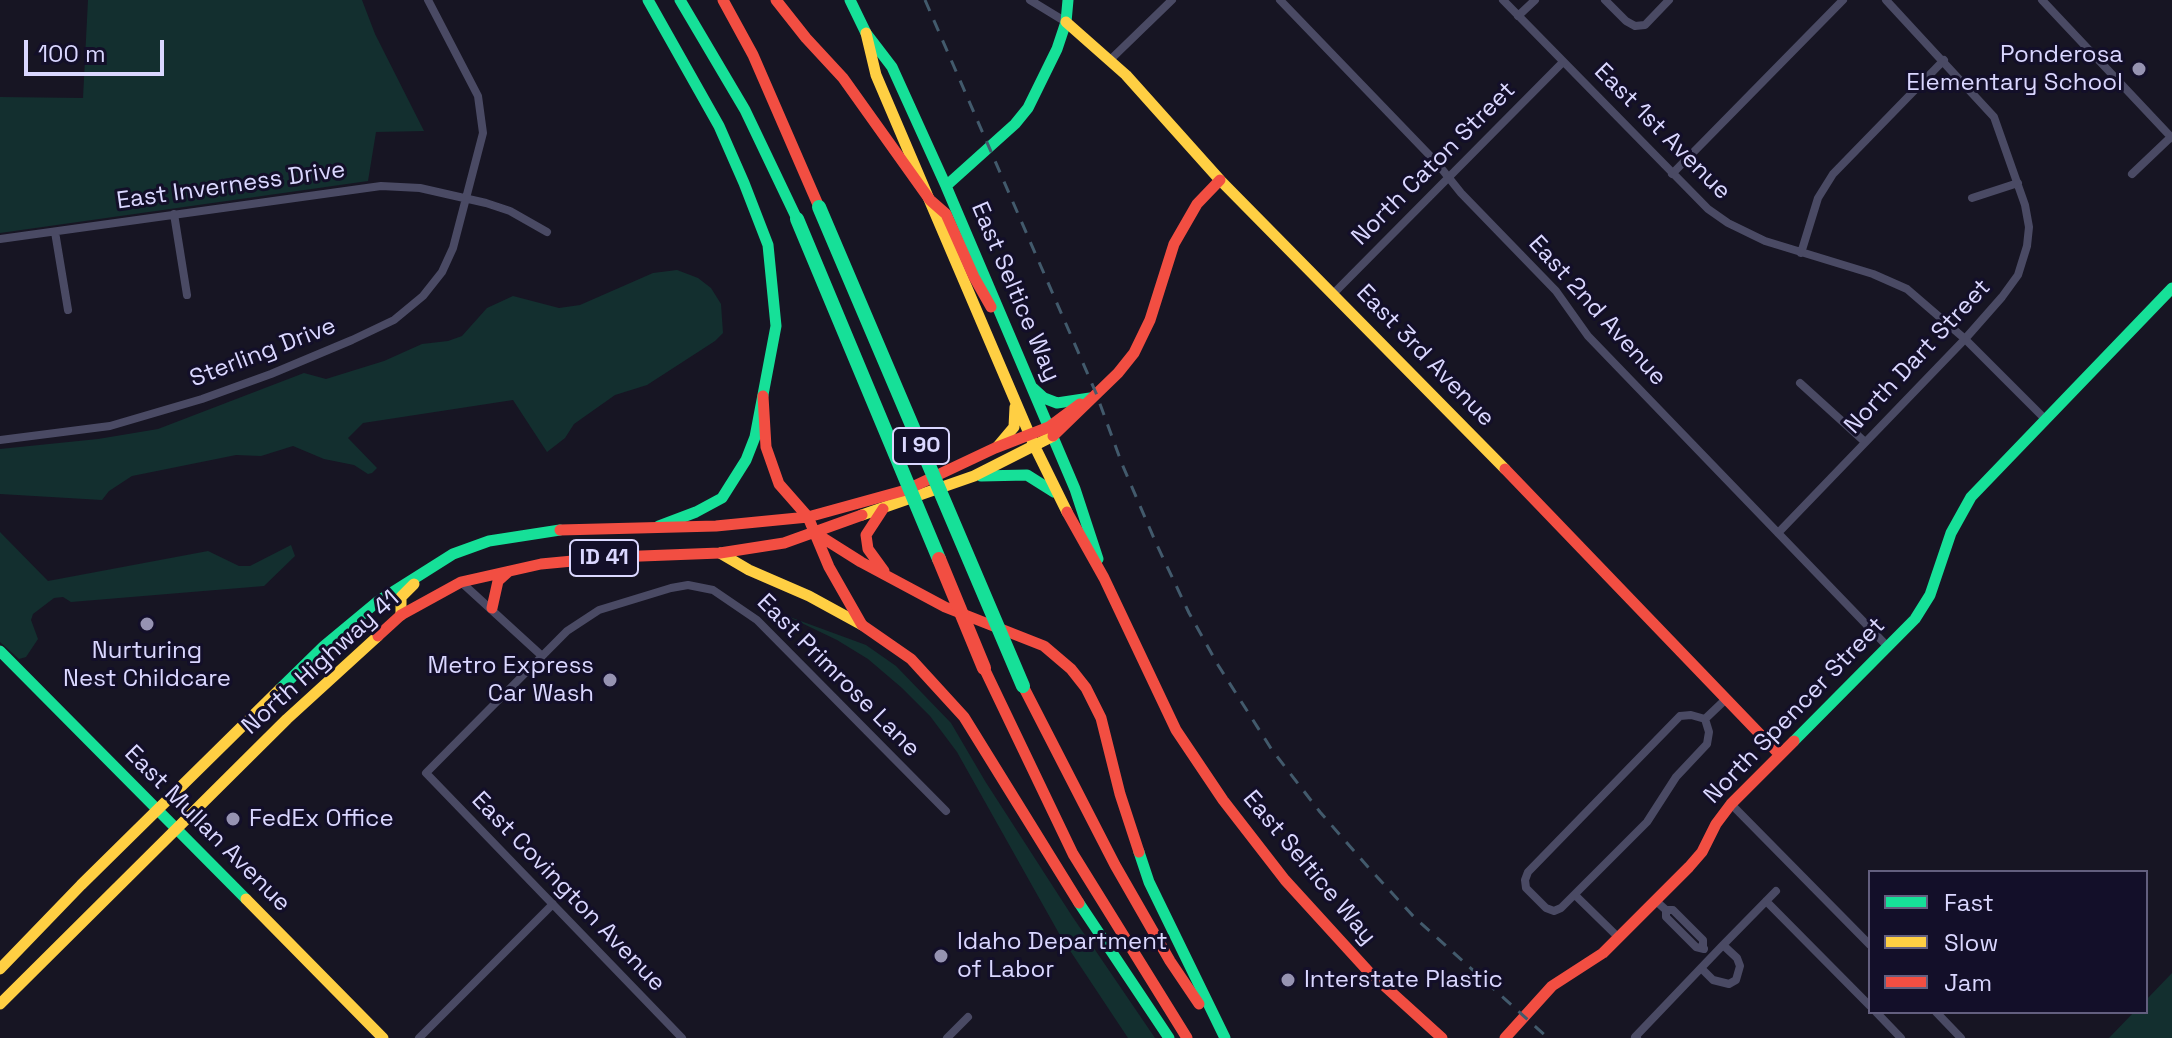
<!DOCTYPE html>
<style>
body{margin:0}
#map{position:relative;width:2172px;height:1038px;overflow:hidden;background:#171523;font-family:"Space Grotesk",sans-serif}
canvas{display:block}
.legend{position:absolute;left:1868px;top:870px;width:280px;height:144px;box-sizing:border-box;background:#130f29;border:2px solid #635f7f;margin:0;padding:10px 14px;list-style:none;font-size:24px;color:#dad7ff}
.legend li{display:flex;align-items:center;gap:16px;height:40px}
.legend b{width:40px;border:2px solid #635f7f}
.scale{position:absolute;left:24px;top:40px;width:140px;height:36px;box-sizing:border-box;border:4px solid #dad7ff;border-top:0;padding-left:10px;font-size:24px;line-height:28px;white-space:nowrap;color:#dad7ff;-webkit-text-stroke:6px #130f29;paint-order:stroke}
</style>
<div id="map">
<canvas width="2172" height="1038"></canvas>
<ul class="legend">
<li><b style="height:10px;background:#16e098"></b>Fast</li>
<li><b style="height:10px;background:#ffcf43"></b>Slow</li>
<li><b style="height:10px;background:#f24e42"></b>Jam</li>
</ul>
<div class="scale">100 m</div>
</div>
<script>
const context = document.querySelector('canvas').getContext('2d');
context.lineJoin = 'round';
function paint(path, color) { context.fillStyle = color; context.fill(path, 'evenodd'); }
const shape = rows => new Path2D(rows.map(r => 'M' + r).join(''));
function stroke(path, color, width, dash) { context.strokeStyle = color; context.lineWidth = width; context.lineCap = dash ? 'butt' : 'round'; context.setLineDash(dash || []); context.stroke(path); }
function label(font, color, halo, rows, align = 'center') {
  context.font = font + ' "Space Grotesk",sans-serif'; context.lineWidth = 6; context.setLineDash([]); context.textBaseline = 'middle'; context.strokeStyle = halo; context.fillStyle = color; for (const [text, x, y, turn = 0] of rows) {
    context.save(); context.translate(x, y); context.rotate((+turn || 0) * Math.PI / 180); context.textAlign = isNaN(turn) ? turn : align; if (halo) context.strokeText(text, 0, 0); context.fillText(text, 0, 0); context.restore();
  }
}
paint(shape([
 [88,0,362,0,375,34,424,131,376,132,368,181,0,233,0,97,83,98],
 [677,270,698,278,711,288,721,304,723,333,715,341,647,385,615,395,574,424,565,438,547,452,513,400,363,423,348,438,377,468,372,473,368,474,354,465,324,459,293,446,261,456,236,455,132,476,109,491,102,500,0,494,0,449,98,439,158,429,304,373,326,379,384,361,422,344,448,341,462,336,487,308,513,296,559,308,580,305,653,273],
 [0,532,48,581,208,551,239,566,250,566,291,545,295,556,264,586,71,602,63,597,54,598,33,614,31,620,38,639,26,657,19,659,0,642],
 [787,616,866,645,896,666,951,723,985,781,1072,916,1155,1038,1128,1038,1061,937,957,752,930,716,902,688,868,659,837,640],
 [2172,973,2172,1038,2109,1038,2134,1012,2146,1012,2146,1000]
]), '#132f2f');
stroke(shape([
 [1030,0,1066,22],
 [1280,0,1437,163,1461,193,1556,291,1588,336,1888,647],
 [1503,0,1708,209,1728,223,1765,241,1873,274,1907,289,1965,339,2046,420],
 [1605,0,1626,21,1635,26,1645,25,1669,0],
 [2042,0,2172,138],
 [1518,16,1535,0],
 [1110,60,1172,0],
 [1672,174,1843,0],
 [2132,174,2171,137],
 [1972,198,2018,183],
 [174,214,187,295],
 [55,232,68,310],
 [0,239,381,186,420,188,486,203,510,211,547,232],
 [1801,253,1818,198,1833,174,1944,60],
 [1333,294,1563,62],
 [1800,383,1865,442],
 [0,440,110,426,202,399,271,374,352,340,394,320,423,296,442,272,453,248,483,133,478,96,428,0],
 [1778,533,1965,339,2002,297,2018,275,2027,246,2029,227,2025,205,1994,117,1886,0],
 [461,582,542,656],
 [1705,719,1709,732,1707,744,1676,777,1647,822,1561,908,1554,911,1546,908,1526,888,1525,880,1528,872,1680,716,1691,715,1705,719,1726,699],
 [1731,804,1870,945],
 [1575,895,1619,938],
 [1656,901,1666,910,1673,910,1703,940,1703,948],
 [1766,901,1870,1006],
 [1666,910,1666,917,1696,947,1704,949],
 [1723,945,1737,958,1740,966,1736,980,1729,984,1713,980,1701,968,1723,945],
 [1723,945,1776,891],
 [1876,1012,1901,1038],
 [1936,1012,1961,1038],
 [419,1038,553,904],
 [682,1038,426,773,567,631,599,610,671,588,688,585,713,590,757,620,946,811],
 [947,1038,968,1017],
 [1637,1038,1635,1037,1701,968]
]), '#4a4a64', 8);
stroke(shape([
 [648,0,719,126,744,183,768,245,776,326,755,437,746,460,722,498,696,512,659,526],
 [680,0,745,110,797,219],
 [850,0,866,33,892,67,946,186,1075,489,1098,559],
 [946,186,1015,124,1028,108,1057,49,1066,22,1068,0],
 [1033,388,1044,398,1057,403,1090,398],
 [981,476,1027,475,1054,492],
 [0,651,246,899],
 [280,689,324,646,377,602,453,554,489,541,560,530],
 [1794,741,1915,619,1930,595,1951,533,1971,497,2172,288],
 [1139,852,1149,882,1225,1038],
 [1079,903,1169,1038]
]), '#16e098', 11);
stroke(shape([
 [1066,22,1126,75,1220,180,1505,469],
 [866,33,876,75,1034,445,1067,512],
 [998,446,1014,427,1015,407],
 [862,515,974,476,1053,436],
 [720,553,749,570,809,596,862,625],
 [401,615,401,597,414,584],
 [246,899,383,1038],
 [0,969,81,885,280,689],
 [0,1004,287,719,378,636]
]), '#ffcf43', 11);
stroke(shape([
 [723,0,753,55,819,207],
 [776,0,806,38,843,78,930,200],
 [930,200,946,214,974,277,991,307],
 [763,396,766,447,779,484,808,517,829,567,862,625,911,659,964,717,1079,903],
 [1049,427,1080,404],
 [1053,436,1118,373,1134,353,1150,320,1174,244,1197,204,1220,180],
 [1505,469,1780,755],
 [883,509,866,535,868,549,884,571],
 [1067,512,1104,578,1176,730,1223,800,1285,880,1368,971,1442,1038],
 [560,530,716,526,808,517,906,490,995,448,1049,427],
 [815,533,861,562,945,607,1044,646,1071,669,1086,688,1101,718,1120,794,1139,852],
 [492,608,498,581,508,572],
 [378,636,401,615,461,582,541,564,615,557,720,553,784,543,862,515],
 [984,668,1073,854,1187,1038],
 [1023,686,1115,865,1170,961,1199,1004],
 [1505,1038,1552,986,1603,953,1689,867,1702,852,1716,824,1731,804,1794,741]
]), '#f24e42', 11);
stroke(shape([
 [925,0,1096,393,1122,464,1156,543,1189,613,1218,665,1272,750,1320,812,1368,867,1414,917,1548,1038]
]), '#425a6c', 3, [12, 10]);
stroke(shape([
 [819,207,1023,686],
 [797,219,939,559]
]), '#16e098', 14);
stroke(shape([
 [939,559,984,668]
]), '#f24e42', 14);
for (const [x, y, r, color] of [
 [2139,69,8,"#9693b2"],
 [147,624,8,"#9693b2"],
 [610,680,8,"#9693b2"],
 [233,819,8,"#9693b2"],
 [941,956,8,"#9693b2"],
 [1288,980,8,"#9693b2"]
]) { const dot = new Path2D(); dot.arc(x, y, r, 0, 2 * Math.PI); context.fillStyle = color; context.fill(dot); stroke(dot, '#130f29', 3); }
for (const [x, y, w] of [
 [921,446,56],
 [604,558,68]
]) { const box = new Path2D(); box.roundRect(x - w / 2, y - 18, w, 36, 6); context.fillStyle = '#130f29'; context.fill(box); stroke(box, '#dad7ff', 2); }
label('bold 22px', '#dad7ff', null, [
 ["I 90",921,446],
 ["ID 41",604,558]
]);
label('24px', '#dad7ff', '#130f29', [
 ["Ponderosa",2123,55,"right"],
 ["Elementary School",2123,83,"right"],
 ["Nurturing",147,651,"center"],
 ["Nest Childcare",147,679,"center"],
 ["Metro Express",594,666,"right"],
 ["Car Wash",594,694,"right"],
 ["FedEx Office",249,819],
 ["Idaho Department",957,942],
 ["of Labor",957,970],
 ["Interstate Plastic",1304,980]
], 'left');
label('24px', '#dad7ff', '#130f29', [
 ["East 1st Avenue",1662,132,45],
 ["North Caton Street",1434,164,-45],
 ["East Inverness Drive",231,186,-8],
 ["East Seltice Way",1015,292,67],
 ["East 2nd Avenue",1597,311,48],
 ["Sterling Drive",263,353,-21],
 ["East 3rd Avenue",1425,356,46],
 ["North Dart Street",1918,357,-47],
 ["North Highway 41",321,663,-42],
 ["East Primrose Lane",838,676,45],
 ["North Spencer Street",1795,711,-46],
 ["East Mullan Avenue",207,829,45],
 ["East Seltice Way",1309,868,50],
 ["East Covington Avenue",568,892,46]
]);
</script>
